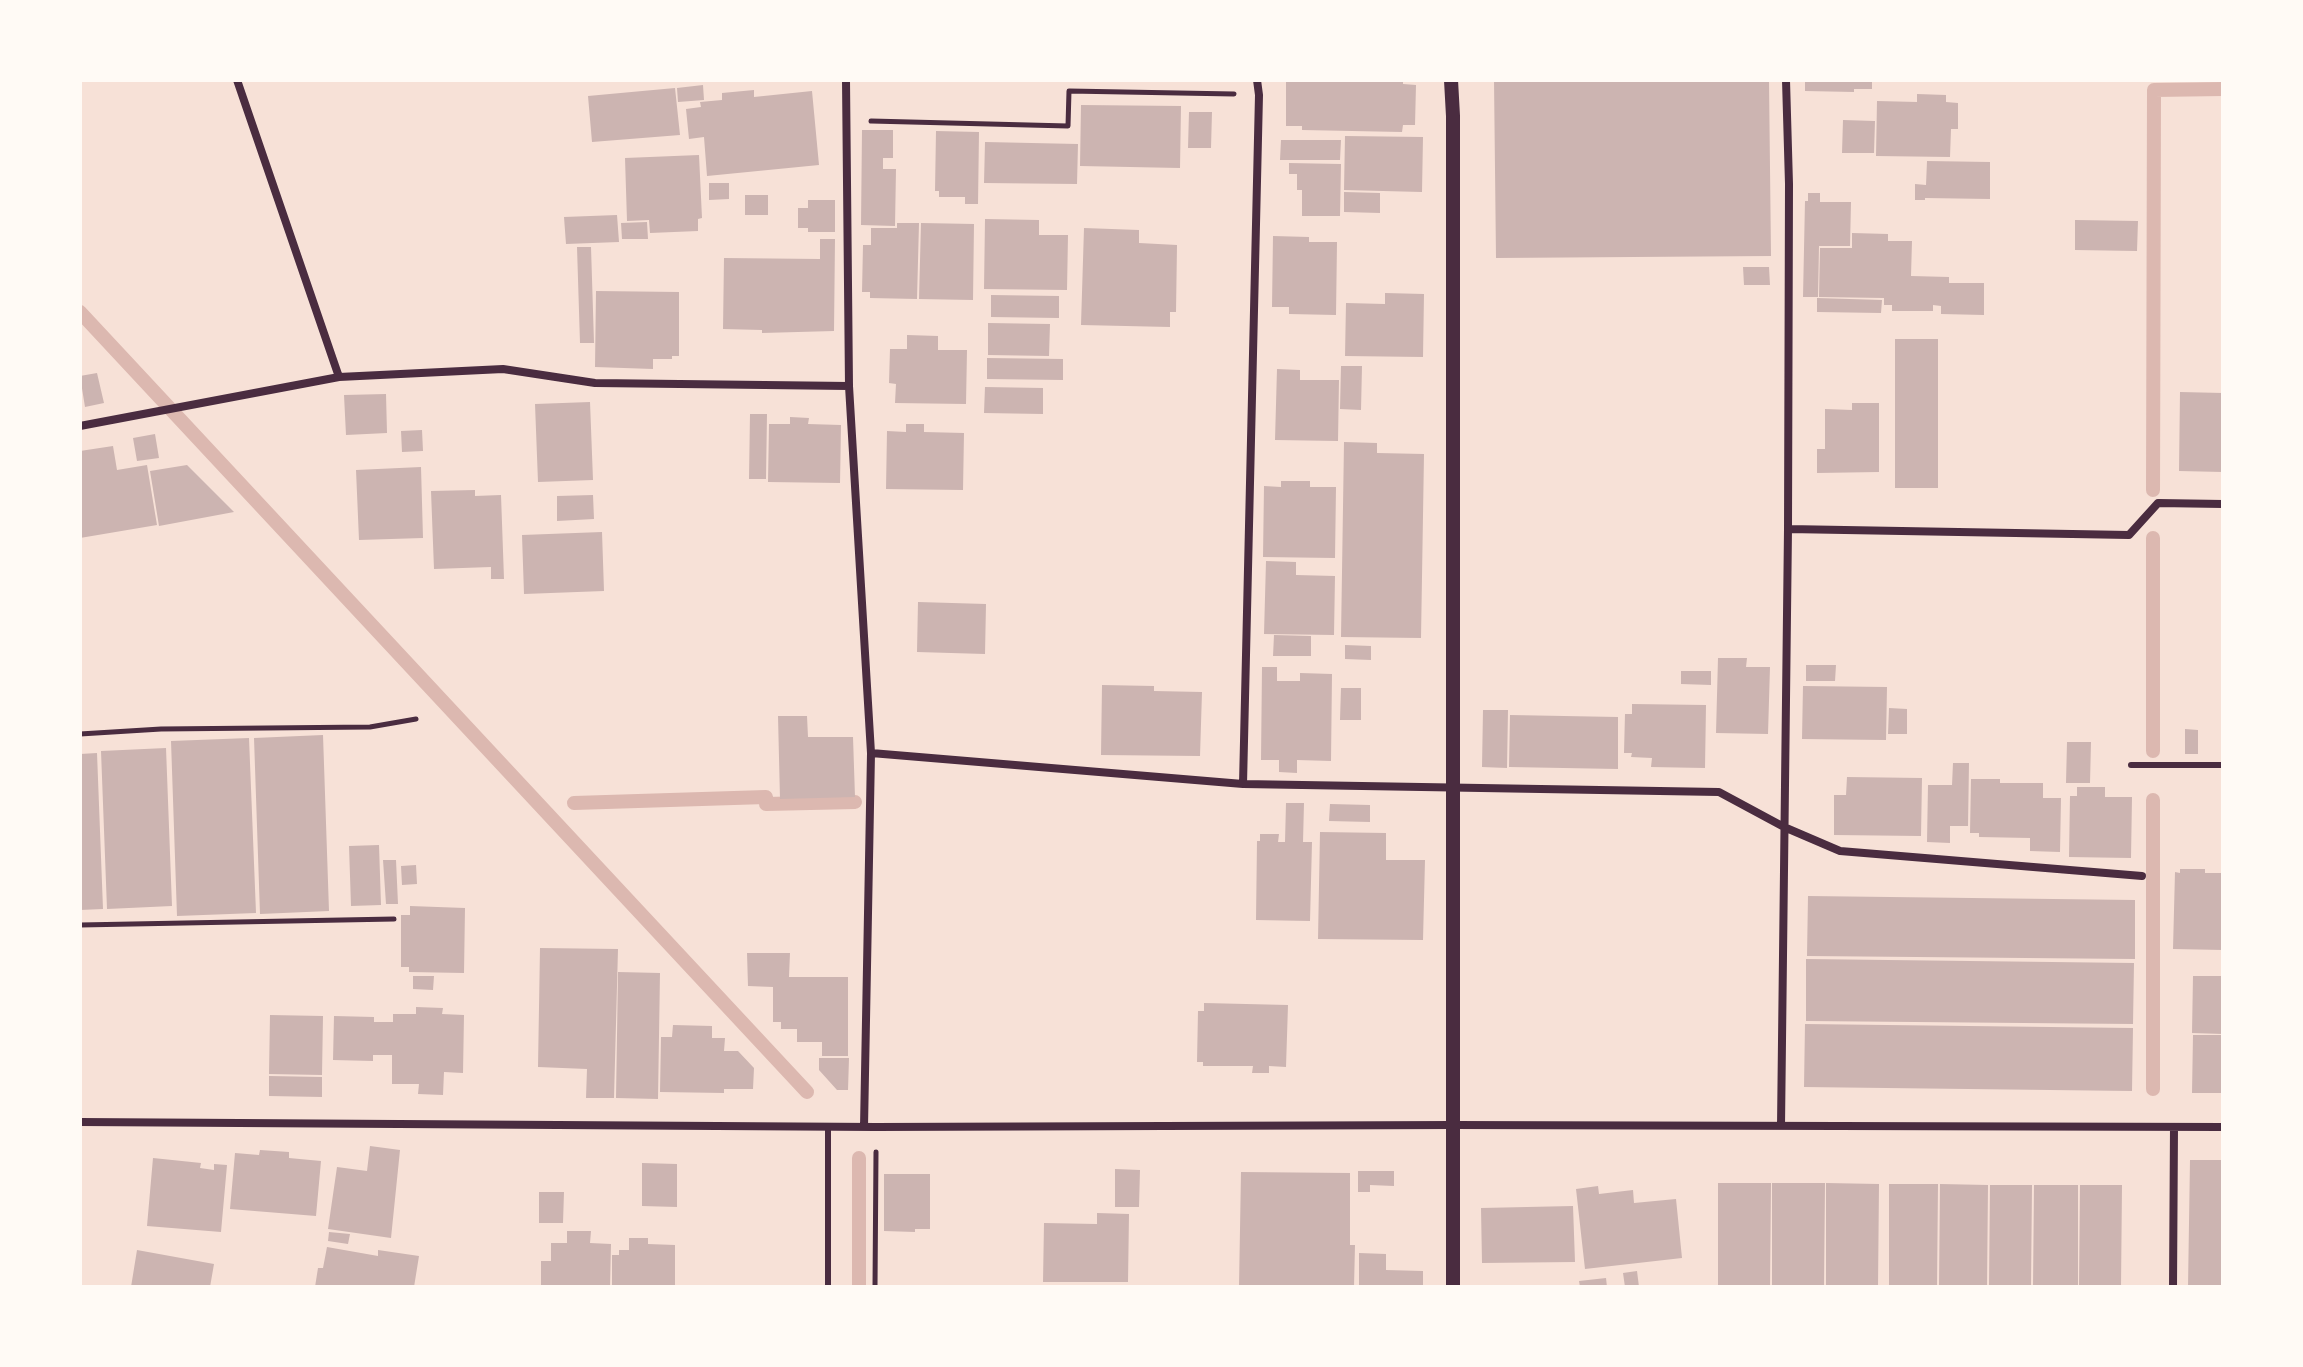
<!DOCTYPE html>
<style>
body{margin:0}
#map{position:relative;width:2303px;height:1367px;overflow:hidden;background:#f7e1d7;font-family:Roboto,sans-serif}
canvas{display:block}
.frame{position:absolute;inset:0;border:82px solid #fffaf5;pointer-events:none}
</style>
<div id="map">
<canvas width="2303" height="1367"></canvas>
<div class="frame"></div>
</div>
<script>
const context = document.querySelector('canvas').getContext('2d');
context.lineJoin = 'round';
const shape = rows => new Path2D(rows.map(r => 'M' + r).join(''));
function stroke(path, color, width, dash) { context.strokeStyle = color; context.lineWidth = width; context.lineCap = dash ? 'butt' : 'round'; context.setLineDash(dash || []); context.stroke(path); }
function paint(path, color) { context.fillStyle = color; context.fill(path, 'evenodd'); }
stroke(shape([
 [80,312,807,1092],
 [2153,490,2154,90,2223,89],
 [2153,751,2153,538],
 [574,803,766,797,766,804,855,802],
 [2153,1089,2153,800],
 [859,1287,859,1158]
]), '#dcb8b0', 14);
paint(shape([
 [1302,80,1403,80,1403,84,1416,85,1415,125,1403,125,1402,132,1302,130,1302,126,1286,126,1286,82,1302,82],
 [1494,80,1769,80,1771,256,1496,258],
 [1805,80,1872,80,1872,89,1854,89,1854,92,1805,91],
 [703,85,704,100,678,102,677,88],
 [675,88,680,135,592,142,588,96],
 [754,90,754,97,812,91,819,165,707,176,704,137,689,139,686,109,701,107,700,102,722,100,722,93],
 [1917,94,1946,95,1946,102,1958,103,1958,129,1951,129,1950,157,1876,156,1877,101,1917,102],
 [1081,105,1181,106,1180,168,1080,166],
 [1189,112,1212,112,1211,148,1188,148],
 [1843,120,1875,121,1874,153,1842,153],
 [862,130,893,130,893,158,883,158,883,169,896,169,895,226,861,225],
 [936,131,979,132,978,204,965,204,965,197,939,197,939,191,935,191],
 [1345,136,1423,137,1422,192,1344,190],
 [1281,140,1341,140,1340,160,1280,160],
 [985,142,1078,144,1077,184,984,183],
 [699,155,702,218,698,219,698,231,650,233,649,220,627,221,625,158],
 [1927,161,1990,162,1990,199,1925,198,1925,200,1915,200,1915,184,1926,185],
 [1289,163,1341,164,1340,216,1302,216,1302,190,1297,190,1297,174,1289,174],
 [709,183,729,183,729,199,709,200],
 [1344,192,1380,193,1380,213,1344,212],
 [1808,193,1820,193,1820,202,1851,202,1850,246,1819,246,1818,297,1803,297,1805,201,1808,201],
 [745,195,768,195,768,215,745,215],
 [808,200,835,200,835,232,808,232,808,228,798,228,798,208,808,208],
 [617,215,619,242,566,244,564,217],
 [985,219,1039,220,1039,235,1068,235,1067,290,984,289],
 [2075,220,2138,221,2137,251,2075,250],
 [647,222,648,239,622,239,621,223],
 [897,223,919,223,917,299,870,298,870,292,862,292,863,245,871,245,871,228,897,228],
 [921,223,974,224,973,300,919,299],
 [1084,228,1139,230,1139,243,1177,245,1176,312,1170,312,1170,327,1081,325],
 [1852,233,1888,234,1888,241,1912,241,1911,276,1949,277,1949,283,1984,283,1984,315,1941,314,1941,306,1933,305,1933,311,1892,311,1892,305,1884,305,1884,298,1819,297,1820,248,1852,248],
 [1273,236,1309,237,1309,242,1337,242,1336,315,1289,314,1289,307,1272,307],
 [820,239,835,239,834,331,762,333,762,330,723,329,724,258,820,259],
 [577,247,591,247,594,343,580,343],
 [1743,267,1769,267,1770,285,1744,285],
 [596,291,679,292,679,356,672,356,672,359,653,359,653,369,595,367],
 [1385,293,1424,294,1423,357,1345,356,1346,303,1385,304],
 [991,295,1059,296,1059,318,991,317],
 [1817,298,1882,300,1881,313,1817,312],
 [988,323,1050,324,1049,356,988,355],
 [907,335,938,336,938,350,967,350,966,404,895,403,896,384,889,383,890,349,907,349],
 [1895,339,1938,339,1938,488,1895,488],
 [987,358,1063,359,1063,380,987,379],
 [1341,366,1362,366,1361,410,1340,409],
 [1277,369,1300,370,1300,380,1339,380,1338,441,1275,440],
 [97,373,104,403,85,407,80,376],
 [985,387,1043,388,1043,414,984,413],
 [2180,392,2223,393,2223,472,2179,471],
 [386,394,387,433,346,435,344,395],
 [590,402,593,480,538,482,535,404],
 [1852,403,1879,403,1879,472,1817,473,1817,449,1825,449,1825,409,1852,410],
 [750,414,767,414,766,479,749,479],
 [790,417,809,418,808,424,841,425,840,483,768,482,769,424,790,424],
 [906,424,924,424,924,432,964,433,963,490,886,489,887,431,906,432],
 [422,430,423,451,402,452,401,431],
 [155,434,159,458,137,461,133,438],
 [1344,442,1377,443,1377,453,1424,454,1421,638,1341,637],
 [113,446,117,470,147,465,157,525,80,538,80,451],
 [187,465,234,512,159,526,150,471],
 [421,467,423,538,359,540,356,470],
 [1281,481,1310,481,1310,487,1336,487,1335,558,1263,557,1264,486,1281,487],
 [475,490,475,496,501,495,504,579,491,579,491,567,434,569,431,491],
 [593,495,594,519,557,521,557,496],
 [602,532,604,591,524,594,522,535],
 [1266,561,1296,562,1296,575,1335,576,1334,635,1264,634],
 [918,602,986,604,985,654,917,652],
 [1274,635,1311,636,1311,656,1273,656],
 [1345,645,1371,646,1371,660,1345,659],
 [1718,658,1747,658,1746,667,1770,667,1768,734,1716,733],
 [1806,665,1836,665,1835,681,1806,681],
 [1262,667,1277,667,1277,681,1300,681,1300,673,1332,674,1331,761,1297,760,1297,773,1279,772,1279,760,1261,760],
 [1681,671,1711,671,1711,685,1681,684],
 [1102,685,1154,686,1154,691,1202,692,1200,756,1101,755],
 [1803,686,1887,687,1886,740,1802,739],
 [1341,688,1361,688,1361,720,1340,720],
 [1632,704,1706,705,1705,768,1651,767,1652,758,1631,757,1632,753,1624,753,1625,714,1632,714],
 [1889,708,1907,709,1907,734,1888,734],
 [1483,710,1508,710,1507,768,1482,767],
 [1510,715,1618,717,1618,769,1509,767],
 [778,716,807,716,808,737,853,737,855,797,780,799],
 [2185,729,2198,730,2198,754,2185,754],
 [323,735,329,911,260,914,254,738],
 [249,738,256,913,177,916,171,741],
 [2067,742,2091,742,2090,783,2066,783],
 [166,748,172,906,107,909,101,751],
 [97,753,103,909,80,910,80,754],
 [1953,763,1969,763,1968,826,1950,826,1950,843,1927,842,1928,785,1952,785],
 [1847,777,1922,778,1921,836,1834,835,1834,795,1846,795],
 [1971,779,2000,779,2000,783,2043,783,2043,798,2061,798,2060,852,2030,851,2030,838,1979,837,1979,833,1970,833],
 [2077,787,2105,787,2105,797,2132,797,2131,858,2069,857,2070,796,2077,796],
 [1286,803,1304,803,1303,842,1312,842,1310,921,1256,920,1257,841,1260,841,1260,834,1279,834,1278,842,1285,842],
 [1330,804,1370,805,1370,822,1329,821],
 [1320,832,1386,833,1386,860,1425,860,1423,940,1318,939],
 [379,845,381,905,351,906,349,846],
 [383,860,396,860,398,904,386,904],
 [416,865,417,884,402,885,401,866],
 [2180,869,2205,869,2205,873,2223,873,2223,950,2173,949,2175,872,2180,873],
 [1808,896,2135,900,2135,959,1807,956],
 [410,906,465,908,464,973,409,972,409,967,401,967,401,915,410,915],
 [540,948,618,949,614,1098,586,1098,587,1069,538,1067],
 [747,953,790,953,789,977,848,977,848,1056,822,1056,822,1042,797,1042,797,1029,781,1029,781,1022,773,1022,773,987,748,986],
 [1806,959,2134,963,2133,1024,1806,1021],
 [618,972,660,973,658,1099,616,1098],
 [413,976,434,976,433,990,413,989],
 [2193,976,2223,976,2223,1034,2192,1033],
 [1204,1003,1288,1005,1286,1067,1269,1066,1269,1073,1252,1073,1253,1066,1203,1066,1203,1062,1197,1062,1198,1011,1204,1011],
 [416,1007,443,1008,442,1014,464,1015,463,1073,444,1072,443,1095,418,1094,419,1084,392,1084,392,1055,373,1055,373,1061,333,1060,334,1016,374,1017,374,1022,393,1022,393,1014,416,1014],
 [270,1015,323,1016,322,1075,269,1074],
 [1805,1024,2133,1028,2132,1091,1804,1087],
 [673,1025,712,1026,712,1038,725,1038,724,1051,738,1051,754,1068,753,1089,724,1089,724,1093,660,1092,661,1037,672,1037],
 [2193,1035,2223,1035,2223,1093,2192,1093],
 [819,1058,849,1058,848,1090,837,1090,819,1070],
 [269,1076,322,1077,322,1097,269,1096],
 [370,1146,400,1150,391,1238,328,1229,337,1167,367,1171],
 [260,1150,289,1152,289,1158,321,1161,316,1216,230,1209,235,1153,259,1155],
 [153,1158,201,1163,200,1168,214,1170,214,1164,227,1165,221,1232,147,1226],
 [2190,1160,2222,1160,2221,1287,2188,1287],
 [642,1163,677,1164,677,1207,642,1206],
 [1115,1169,1140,1170,1139,1207,1115,1207],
 [1358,1171,1394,1171,1394,1186,1370,1185,1370,1192,1358,1192],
 [1241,1172,1350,1173,1350,1245,1355,1245,1354,1287,1239,1287],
 [884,1174,930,1174,930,1229,915,1229,915,1232,884,1231],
 [1718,1183,1771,1183,1770,1287,1718,1287],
 [1772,1183,1825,1183,1824,1287,1772,1287],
 [1826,1183,1879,1184,1878,1287,1826,1287],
 [1889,1184,1938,1184,1937,1287,1889,1287],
 [1940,1184,1988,1185,1987,1287,1939,1287],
 [1990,1185,2032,1185,2031,1287,1989,1287],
 [2034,1185,2078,1185,2078,1287,2033,1287],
 [2080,1185,2122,1185,2121,1287,2079,1287],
 [1598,1186,1599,1194,1633,1190,1634,1203,1676,1199,1682,1258,1585,1269,1576,1189],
 [539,1192,564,1192,563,1223,539,1223],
 [1573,1206,1575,1262,1482,1263,1481,1208],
 [1097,1213,1129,1214,1128,1282,1043,1282,1044,1223,1097,1224],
 [567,1231,591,1231,590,1243,611,1244,610,1287,541,1287,541,1261,551,1261,551,1243,567,1243],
 [329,1232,350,1234,348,1244,328,1241],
 [629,1238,648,1238,648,1244,675,1245,675,1287,612,1287,612,1255,619,1255,619,1250,629,1250],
 [327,1247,378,1256,378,1250,419,1256,414,1287,315,1287,318,1268,323,1268],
 [137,1250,214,1264,210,1287,131,1287],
 [1359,1253,1386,1254,1386,1270,1423,1271,1423,1287,1359,1287],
 [1637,1271,1639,1287,1625,1287,1623,1273],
 [1606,1278,1607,1287,1580,1287,1579,1281]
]), '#ccb4b1');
stroke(shape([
 [871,121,1068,126,1069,91,1234,94],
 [80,734,161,729,370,727,416,719],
 [80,925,394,919],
 [875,1287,876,1152]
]), '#4a2c40', 5);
stroke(shape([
 [2131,765,2223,765],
 [828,1127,828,1287]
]), '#4a2c40', 6);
stroke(shape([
 [237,80,339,377],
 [846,80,849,386,871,753,864,1127],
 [80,426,339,377,503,369,595,383,849,386],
 [1788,529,2129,535,2158,503,2223,504],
 [871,753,1243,784,1719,792,1784,827,1840,851,2142,876],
 [1243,784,1259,95,1257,80],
 [80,1122,876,1127,1453,1125,2223,1127],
 [1781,1126,1788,529,1789,184,1786,80],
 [2173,1287,2174,1127]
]), '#4a2c40', 8);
stroke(shape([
 [1451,80,1453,116,1453,1287]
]), '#4a2c40', 14);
</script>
